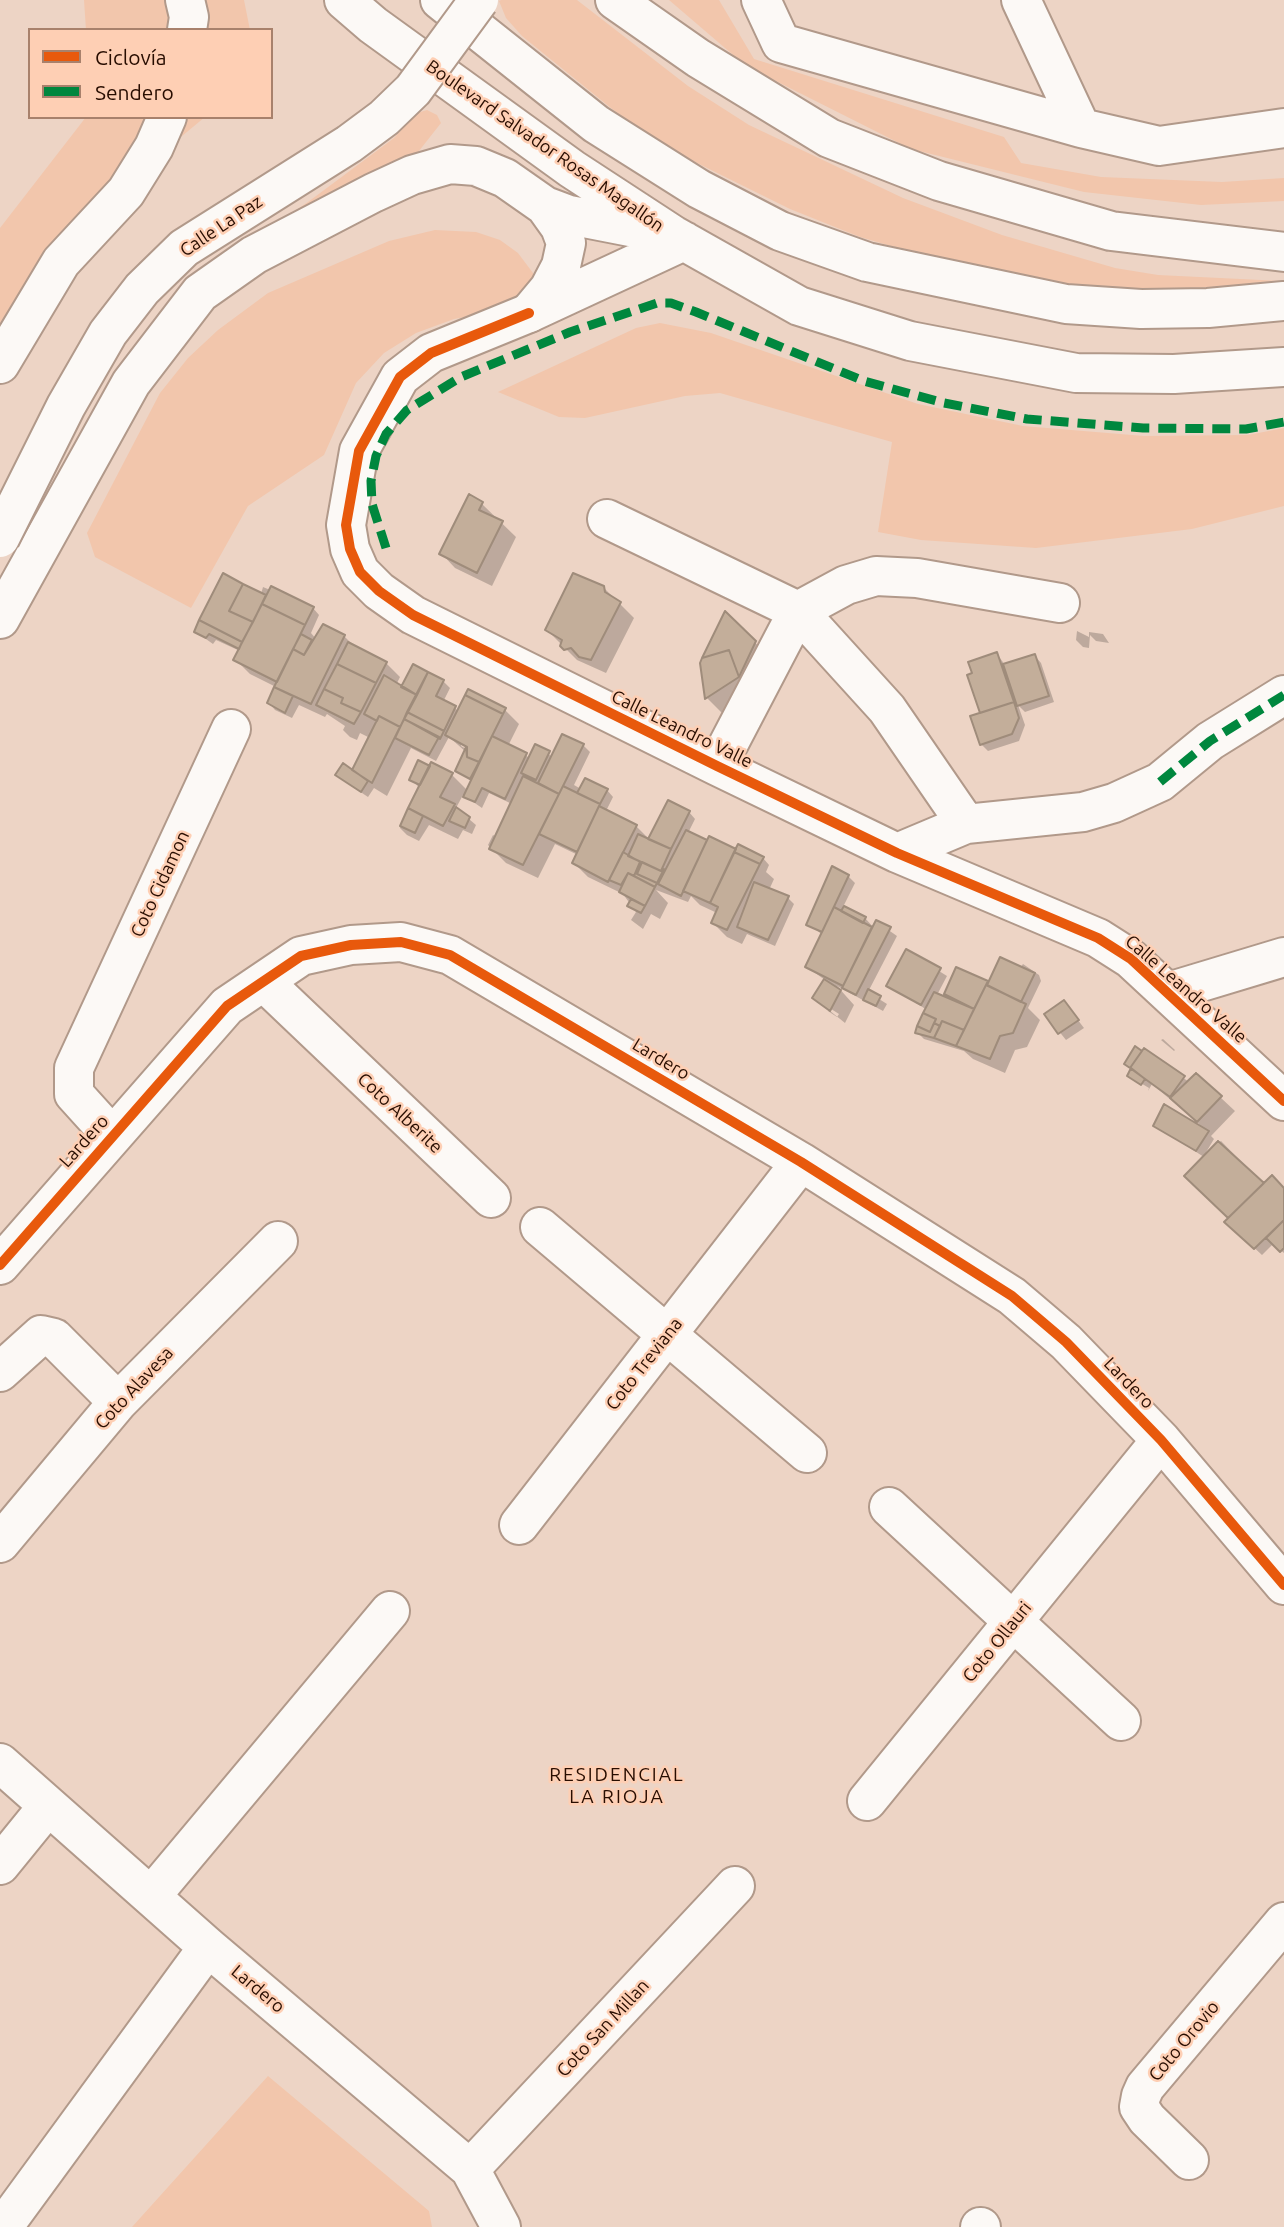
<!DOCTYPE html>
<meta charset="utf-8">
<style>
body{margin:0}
#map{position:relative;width:1284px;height:2227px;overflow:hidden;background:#edd4c5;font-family:Ubuntu,sans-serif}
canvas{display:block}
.legend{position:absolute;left:28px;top:28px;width:245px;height:91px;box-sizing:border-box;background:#fecfb4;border:2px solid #a8816c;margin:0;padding:9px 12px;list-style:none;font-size:21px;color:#280d00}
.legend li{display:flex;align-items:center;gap:14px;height:35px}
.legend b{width:35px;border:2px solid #a8816c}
</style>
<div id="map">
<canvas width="1284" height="2227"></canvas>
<ul class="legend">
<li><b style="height:9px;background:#e8590c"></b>Ciclovía</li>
<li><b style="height:9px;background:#00873e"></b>Sendero</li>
</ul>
</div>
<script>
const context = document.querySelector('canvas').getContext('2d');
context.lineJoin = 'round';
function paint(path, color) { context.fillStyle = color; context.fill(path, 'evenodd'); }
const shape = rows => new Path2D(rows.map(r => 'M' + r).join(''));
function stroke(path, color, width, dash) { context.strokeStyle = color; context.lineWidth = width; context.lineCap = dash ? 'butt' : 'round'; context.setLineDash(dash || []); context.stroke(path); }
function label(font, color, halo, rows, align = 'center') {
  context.font = font + ' Ubuntu,sans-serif'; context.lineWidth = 5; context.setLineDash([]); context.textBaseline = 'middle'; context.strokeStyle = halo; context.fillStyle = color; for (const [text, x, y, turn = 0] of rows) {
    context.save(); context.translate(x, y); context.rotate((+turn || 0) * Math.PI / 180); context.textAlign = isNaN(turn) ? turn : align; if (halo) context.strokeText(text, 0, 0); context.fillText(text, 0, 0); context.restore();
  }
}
paint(shape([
 [84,0,244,0,250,30,86,30],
 [501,0,577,0,688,86,749,125,903,198,1002,235,1115,268,1158,275,1282,281,1156,292,1088,290,963,267,860,237,790,209,691,160,627,121,522,36,506,18,499,1],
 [669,0,719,0,754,59,1004,137,1021,163,1101,177,1222,182,1284,178,1284,201,1201,205,1084,192,911,149,746,66],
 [427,110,437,115,441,123,415,156,179,288,308,202,394,138,417,113],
 [86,117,205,117,48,247,0,335,0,228],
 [435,230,476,232,500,240,518,253,533,273,533,284,529,293,494,312,454,319,416,333,384,353,356,383,324,455,248,506,191,608,95,557,87,533,160,393,188,358,218,330,268,293,389,241],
 [660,323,711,333,918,404,1023,426,1144,436,1248,435,1284,428,1284,506,1192,529,1036,548,921,540,878,532,892,442,720,393,685,396,585,418,559,417,498,392,636,328],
 [268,2076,429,2211,432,2227,132,2227]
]), '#f2c6ac');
paint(shape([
 [482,504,516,537,492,586,455,568,441,553],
 [263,587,313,608,319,615,311,633,317,640,344,636,355,647,386,663,400,677,397,683,403,687,443,681,450,688,443,702,459,711,505,710,519,724,508,746,530,758,536,747,553,757,583,745,590,752,574,785,581,789,607,790,613,797,606,811,636,826,650,840,689,812,695,819,688,833,736,853,763,858,769,865,766,872,774,879,769,890,788,898,794,904,775,946,747,934,742,944,727,937,713,923,717,913,700,905,691,896,688,902,656,890,668,903,660,919,651,914,643,929,631,920,636,912,623,894,588,877,574,863,578,855,555,844,538,878,506,863,488,845,493,835,497,837,512,804,489,793,482,808,463,795,456,808,476,825,472,834,463,830,458,839,429,825,419,841,407,835,400,828,420,788,411,780,452,775,468,791,473,782,457,770,466,752,449,737,436,761,411,748,387,796,374,788,368,797,344,781,337,775,353,772,370,738,360,733,357,740,350,737,343,730,345,726,327,714,325,717,299,705,292,718,275,710,269,703,276,687,250,674,235,659,240,651,216,640,213,644,196,632,261,594],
 [461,742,475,750,473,753,461,746],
 [603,587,634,618,606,673,577,660,547,630],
 [725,614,770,657,728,719,707,698,702,663],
 [1077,631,1089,637,1089,632,1103,634,1109,643,1096,641,1090,635,1089,648,1083,647,1076,640],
 [997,654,1005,665,1035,656,1041,663,1054,702,1025,712,1018,705,1025,725,1019,741,988,751,981,744,982,714],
 [848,876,855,883,843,907,865,918,874,928,877,922,897,936,868,992,887,1004,883,1011,837,986,854,1005,845,1023,814,998,825,980,807,967,823,935,808,924],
 [828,1007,839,1014,837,1017,828,1011],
 [907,951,947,976,937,995,956,1003,946,994,987,983,989,985,1020,968,1023,964,1039,975,1041,981,1028,1008,1040,1020,1027,1047,1015,1050,1005,1073,973,1059,964,1051,924,1039,917,1032,927,1010,888,985],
 [1064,1002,1084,1028,1066,1040,1046,1015],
 [1163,1039,1175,1050,1174,1051,1161,1040],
 [1144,1050,1189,1082,1220,1097,1235,1111,1211,1136,1214,1139,1205,1154,1221,1141,1264,1185,1284,1190,1284,1253,1273,1244,1262,1255,1233,1228,1230,1218,1200,1190,1204,1157,1155,1126,1205,1129,1152,1084,1148,1091,1149,1088,1129,1076]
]), '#0003');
const building = shape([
 [469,494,483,502,479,510,503,521,477,573,439,554,469,494],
 [223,573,243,584,229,611,253,622,242,642,199,620,223,573],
 [573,573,604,586,605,592,621,602,591,660,579,657,571,648,564,650,560,646,562,640,545,630,573,573],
 [243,584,266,595,253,622,229,611,243,584],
 [271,586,314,607,305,625,262,604,271,586],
 [262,604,305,625,277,682,233,660,262,604],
 [725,611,756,641,739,677,729,650,702,658,725,611],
 [199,620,242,642,239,649,209,634,206,638,194,632,199,620],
 [323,624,345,635,311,704,274,687,293,649,304,655,323,624],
 [301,634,312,640,304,655,293,649,301,634],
 [348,642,387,662,376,683,337,664,348,642],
 [729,650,739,677,705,699,700,663,702,658,729,650],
 [997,652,1014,702,980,713,967,675,972,673,968,662,997,652],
 [1035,654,1049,696,1017,706,1003,664,1035,654],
 [337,664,376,683,361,712,341,703,343,698,324,689,337,664],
 [413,664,428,672,417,695,401,687,413,664],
 [428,672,444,680,436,696,456,706,444,731,407,712,428,672],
 [384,675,417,695,400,727,379,716,377,721,364,714,384,675],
 [274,687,293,696,285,713,267,703,274,687],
 [324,689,343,698,341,703,361,712,354,724,316,705,324,689],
 [468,689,506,708,503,714,465,695,468,689],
 [465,695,503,714,479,762,467,757,467,747,445,735,465,695],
 [1014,702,1019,718,1012,734,980,745,970,716,1014,702],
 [407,712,444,731,440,739,404,719,407,712],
 [379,716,400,727,372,783,352,770,379,716],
 [404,719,439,737,429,755,395,738,404,719],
 [562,734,584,744,559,794,538,783,562,734],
 [492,736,527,753,505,799,482,788,475,802,463,797,492,736],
 [535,744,550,751,536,780,521,773,535,744],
 [466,747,467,757,479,762,470,779,455,771,466,747],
 [418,760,430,766,420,785,409,780,418,760],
 [431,762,453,773,440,797,455,804,443,826,408,808,431,762],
 [343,763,368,781,361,792,335,775,343,763],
 [523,776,559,794,523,865,489,849,523,776],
 [585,778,608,789,600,804,577,793,585,778],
 [563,786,600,804,577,852,539,834,563,786],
 [668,800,690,811,671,849,648,839,668,800],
 [599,806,637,825,608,882,572,863,599,806],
 [456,807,470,817,465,828,449,821,456,807],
 [408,808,423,816,415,833,400,826,408,808],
 [686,830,707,840,681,896,658,884,686,830],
 [638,834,671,849,661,871,628,856,638,834],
 [709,836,736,849,710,903,683,891,709,836],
 [738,844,764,857,760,864,734,852,738,844],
 [623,852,640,862,634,876,628,873,621,885,609,880,623,852],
 [734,852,760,864,727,930,711,923,718,907,710,903,734,852],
 [640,862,637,874,657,883,655,887,634,876,640,862],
 [642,862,661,871,664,869,657,883,637,874,642,862],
 [832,866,849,875,822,932,806,925,832,866],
 [628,873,655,887,645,906,619,892,628,873],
 [754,882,789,896,768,940,737,927,754,882],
 [631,899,645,906,641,913,627,906,631,899],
 [844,906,866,917,863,923,841,911,844,906],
 [834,907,872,927,843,986,805,967,834,907],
 [876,920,891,927,856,995,842,988,876,920],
 [906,949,941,968,921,1005,886,986,906,949],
 [1000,957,1035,973,1021,1002,987,985,1000,957],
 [956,967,988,981,974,1009,944,994,956,967],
 [824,979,841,990,830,1011,812,998,824,979],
 [986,985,1026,1004,1013,1033,1000,1036,990,1059,956,1046,986,985],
 [868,989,881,996,876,1006,863,1000,868,989],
 [934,992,974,1009,964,1030,942,1021,940,1026,934,1023,936,1019,923,1013,934,992],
 [1064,1000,1079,1020,1058,1034,1044,1014,1064,1000],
 [923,1013,936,1019,930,1032,917,1026,923,1013],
 [942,1021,964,1030,956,1046,934,1038,942,1021],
 [934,1023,940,1026,934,1038,915,1033,917,1026,930,1032,934,1023],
 [1135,1046,1142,1051,1130,1068,1124,1064,1135,1046],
 [1144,1048,1185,1076,1170,1097,1130,1068,1144,1048],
 [1131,1068,1145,1079,1141,1085,1127,1076,1131,1068],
 [1196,1073,1222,1096,1197,1122,1170,1098,1196,1073],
 [1164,1104,1209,1131,1196,1151,1153,1126,1164,1104],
 [1218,1141,1264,1183,1228,1218,1184,1176,1218,1141],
 [1272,1175,1284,1188,1284,1220,1254,1249,1224,1222,1272,1175],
 [1284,1220,1284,1248,1280,1252,1266,1238,1284,1220]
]);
paint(building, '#c3ae9a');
stroke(building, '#9f8c7b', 2);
const minor = shape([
 [761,0,781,43,1081,128],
 [1021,0,1081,128,1159,146,1284,128],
 [529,313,431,353,400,377,359,451,346,525,350,549,360,572,379,591,413,615,717,766,897,853,1098,938,1131,959,1284,1101],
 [607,519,798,611,887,709,966,824],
 [717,766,798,611,846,585,876,576,917,578,1060,603],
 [897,853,966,824,1083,812,1114,803,1160,782,1210,741,1284,695],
 [264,982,491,1198],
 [1168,992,1284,957],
 [112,1136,74,1094,74,1068,231,729],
 [540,1227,807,1453],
 [0,1265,227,1006,301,956,351,945,401,942,450,955,801,1162,1012,1296,1066,1342,1161,1440,1284,1585],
 [0,1372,41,1335,54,1338,118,1402],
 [889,1507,1121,1721],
 [519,1525,801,1162],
 [0,1543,118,1402,278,1241],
 [0,1763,208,1947,470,2169,501,2227],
 [867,1801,1161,1440],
 [0,1865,48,1806],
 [152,1895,390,1611],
 [1189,2160,1147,2119,1139,2107,1141,2096,1145,2087,1284,1922],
 [470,2169,735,1886],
 [6,2223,208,1947],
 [980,2227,981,2227]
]);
const highway = shape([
 [185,0,189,17,187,30],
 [344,0,373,25,572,169,673,235,799,306,910,341,1076,373,1174,374,1284,367],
 [440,0,596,124,699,189,780,231,867,262,1066,304,1141,309,1208,308,1284,301],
 [615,0,698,58,829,138,939,181,1111,231,1284,252],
 [529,313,684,241],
 [529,313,549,289,561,266,566,243,560,227,545,206],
 [0,364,61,262,126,192,154,147,167,117],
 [0,619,131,383,200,293,254,255,373,193,412,175,450,164,476,166,505,178,545,206,569,215,656,232]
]);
stroke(minor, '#b1998a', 42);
stroke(highway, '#b1998a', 42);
stroke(minor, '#fcf9f6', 38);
stroke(highway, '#fcf9f6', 38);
const majorBridge = shape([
 [0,538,66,406,108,333,142,289,184,248,349,144,384,118,413,90,479,0]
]);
stroke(majorBridge, '#b1998a', 42, []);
stroke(majorBridge, '#fcf9f6', 38);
stroke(shape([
 [386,548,372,504,371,481,376,456,386,434,407,410,461,377,570,332,657,303,671,303,696,312,864,381,944,403,1027,419,1143,428,1246,429,1284,422],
 [1160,782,1210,741,1284,695]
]), '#00873e', 9, [18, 9]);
stroke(shape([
 [529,313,431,353,400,377,359,451,346,525,350,549,360,572,379,591,413,615,717,766,897,853,1098,938,1131,959,1284,1101],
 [0,1265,227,1006,301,956,351,945,401,942,450,955,801,1162,1012,1296,1066,1342,1161,1440,1284,1585]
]), '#e8590c', 10);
label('18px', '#280d00', '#fecfb4', [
 ["Boulevard Salvador Rosas Magallón",545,146,35],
 ["Calle La Paz",221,226,-34],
 ["Calle Leandro Valle",682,729,26],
 ["Coto Cidamon",160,884,-65],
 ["Calle Leandro Valle",1186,989,41],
 ["Lardero",661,1059,31],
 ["Coto Alberite",400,1113,43],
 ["Lardero",84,1141,-48],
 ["Coto Treviana",644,1364,-52],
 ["Lardero",1129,1383,46],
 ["Coto Alavesa",134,1388,-47],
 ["Coto Ollauri",997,1642,-51],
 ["Lardero",258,1989,40],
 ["Coto San Millan",603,2028,-47],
 ["Coto Orovio",1184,2041,-50]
]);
context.letterSpacing = '2px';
label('19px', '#280d00', '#fecfb4', [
 ["RESIDENCIAL",617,1775],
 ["LA RIOJA",617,1797]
]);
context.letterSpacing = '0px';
</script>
